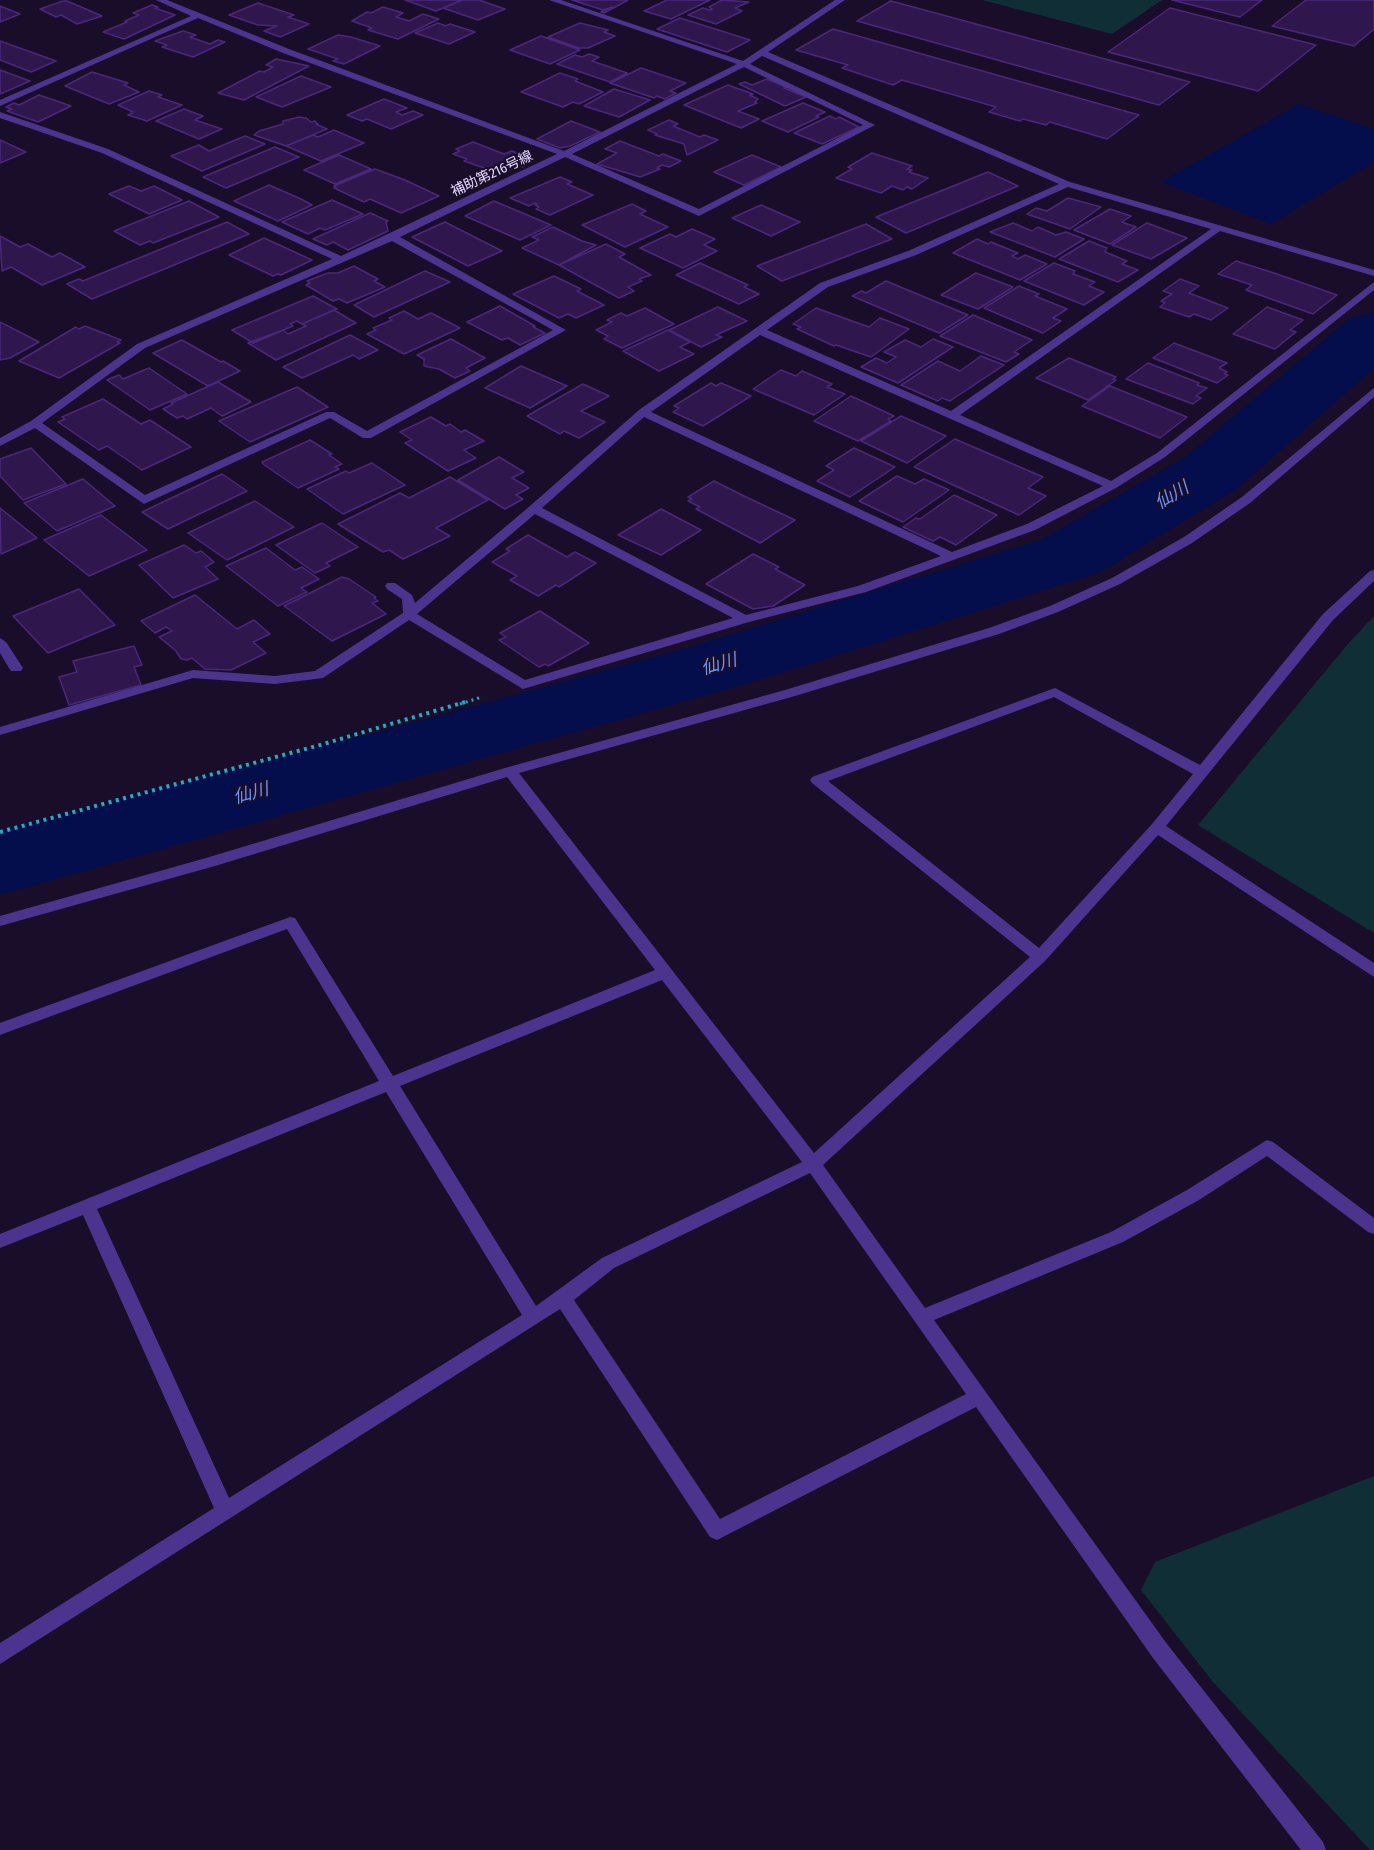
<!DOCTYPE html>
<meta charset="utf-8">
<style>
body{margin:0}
canvas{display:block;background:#190d2a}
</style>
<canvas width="1374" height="1850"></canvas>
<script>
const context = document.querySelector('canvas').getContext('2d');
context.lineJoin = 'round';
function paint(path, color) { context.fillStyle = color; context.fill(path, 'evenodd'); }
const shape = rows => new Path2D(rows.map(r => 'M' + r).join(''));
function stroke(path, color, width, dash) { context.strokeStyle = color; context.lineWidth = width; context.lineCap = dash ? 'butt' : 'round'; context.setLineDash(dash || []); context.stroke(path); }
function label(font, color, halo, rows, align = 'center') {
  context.font = font + ' "Fira Sans Condensed","Noto Sans JP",sans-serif'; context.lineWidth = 4.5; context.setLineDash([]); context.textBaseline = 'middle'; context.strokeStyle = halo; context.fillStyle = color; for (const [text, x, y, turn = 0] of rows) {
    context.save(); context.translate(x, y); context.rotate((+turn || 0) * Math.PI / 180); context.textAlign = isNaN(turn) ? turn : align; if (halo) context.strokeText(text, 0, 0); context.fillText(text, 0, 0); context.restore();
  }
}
paint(shape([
 [982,0,1162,0,1112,34],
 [1374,616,1374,933,1198,825,1347,645],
 [1374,1476,1374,1850,1370,1850,1213,1682,1141,1590,1155,1562]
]), '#102e35');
paint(shape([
 [1299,104,1374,129,1374,162,1271,224,1161,182]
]), '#040e4c');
paint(shape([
 [1374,312,1374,368,1237,489,1099,573,746,684,0,895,0,831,438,716,686,648,1043,539,1185,457,1350,318,1374,312]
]), '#040e4c');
const building = shape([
 [405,0,457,0,460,1,436,11,405,0],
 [462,0,479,0,505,9,478,20,443,8,462,0],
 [572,0,628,0,604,13,601,12,612,7,603,10,572,0],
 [667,0,710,0,671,19,644,11,667,0],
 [722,0,749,2,735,8,742,11,716,24,688,15,703,8,709,10,712,9,709,7,722,0],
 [1172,0,1262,0,1240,17,1172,0],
 [1306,0,1374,0,1374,29,1354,46,1272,26,1306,0],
 [63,1,67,1,102,16,77,24,61,15,56,17,40,9,63,1],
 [891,1,1190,82,1159,105,857,21,891,1],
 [258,3,294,15,288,17,309,24,280,37,264,31,277,26,258,25,229,15,258,3],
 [152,5,158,7,155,8,175,15,124,39,103,32,127,22,125,21,139,15,133,13,152,5],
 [0,6,20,14,0,22,0,6],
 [383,7,403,13,396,17,409,21,423,14,439,19,398,39,368,30,372,28,352,21,367,12,371,13,383,7],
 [1170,8,1316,45,1258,91,1108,52,1170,8],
 [680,18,750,40,727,52,657,29,680,18],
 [438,23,446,26,450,24,475,32,449,44,415,33,438,23],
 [580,23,608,30,604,32,615,36,588,48,579,48,548,37,580,23],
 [833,29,1139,115,1107,139,1050,122,1046,125,1023,119,1020,121,989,112,996,107,902,80,893,85,842,68,848,65,796,50,833,29],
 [183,31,196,35,190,37,210,44,218,40,225,42,193,57,162,47,167,45,155,41,183,31],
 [338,35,351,37,380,46,344,64,333,61,338,59,308,49,338,35],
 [541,36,580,50,550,64,510,50,541,36],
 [0,41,56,61,31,72,0,60,0,41],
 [589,54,599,57,592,61,627,73,610,82,557,64,575,55,582,57,589,54],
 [276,59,309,66,244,100,218,93,260,71,264,72,273,67,266,65,276,59],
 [641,68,686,83,670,91,676,93,665,99,657,96,654,98,610,83,641,68],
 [0,70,30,81,0,94,0,70],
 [92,72,128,83,124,85,139,92,109,104,65,86,92,72],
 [560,73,578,79,575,81,603,92,579,104,573,102,563,107,521,92,560,73],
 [301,76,331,87,282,107,256,97,301,76],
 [767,79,786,87,784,88,806,97,785,106,739,84,745,82,752,85,767,79],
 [728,85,753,94,750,95,758,99,755,102,757,103,738,111,759,119,741,128,684,105,728,85],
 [614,89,650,100,619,117,584,106,614,89],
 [149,91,162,95,158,97,182,105,147,121,128,115,133,112,118,105,149,91],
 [39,95,71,106,38,122,7,111,12,109,6,107,14,103,19,105,39,95],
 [384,99,407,108,396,112,402,115,413,111,423,115,391,129,367,119,362,121,347,115,384,99],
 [803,103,825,112,816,116,819,117,788,132,762,121,803,103],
 [184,109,203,116,195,120,222,129,199,139,156,121,184,109],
 [830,116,836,119,839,117,859,127,822,144,794,133,830,116],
 [299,117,306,118,311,122,315,121,318,124,316,124,327,129,286,146,254,135,259,131,283,124,283,121,299,117],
 [669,120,678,124,673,126,700,137,704,135,718,140,687,155,684,144,655,135,657,134,648,130,669,120],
 [571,121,600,132,570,146,560,148,537,139,571,121],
 [334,130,364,143,321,161,286,146,313,135,318,137,334,130],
 [245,136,265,144,202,171,171,156,199,145,209,151,245,136],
 [0,140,26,152,0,163,0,140],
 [620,141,659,156,663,154,681,161,669,167,662,165,657,168,660,169,640,177,597,164,617,153,605,149,620,141],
 [473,142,504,154,512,151,532,159,523,167,519,165,501,174,464,161,467,159,453,154,460,151,456,149,473,142],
 [275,147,299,157,226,188,203,177,275,147],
 [872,153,912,166,907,169,912,170,909,172,928,178,912,189,907,187,903,190,892,186,881,193,836,178,852,169,848,167,872,153],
 [339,155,371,169,335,184,304,170,339,155],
 [752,155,781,167,744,185,714,172,752,155],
 [375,169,405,180,439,196,401,213,370,199,364,202,334,188,336,187,334,186,375,169],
 [988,172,1018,186,906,233,876,217,988,172],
 [560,177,572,182,567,184,593,195,550,215,536,209,539,207,535,205,537,204,535,203,529,206,510,198,560,177],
 [269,185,301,199,312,205,278,221,234,201,269,185],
 [129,186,141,191,154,186,182,200,149,214,109,194,129,186],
 [1068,198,1101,207,1070,229,1027,214,1036,208,1047,211,1068,198],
 [332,200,363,214,325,230,320,228,308,234,282,222,332,200],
 [189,201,219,217,153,243,150,241,140,245,114,231,189,201],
 [494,201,551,225,520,240,465,216,494,201],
 [632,204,646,211,640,214,668,227,625,247,582,225,632,204],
 [761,205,800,222,771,236,732,218,761,205],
 [1110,209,1131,216,1122,222,1136,227,1110,244,1074,230,1110,209],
 [370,213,388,221,386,222,388,231,348,250,333,242,327,245,313,239,370,213],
 [227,222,249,234,92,299,67,284,79,279,83,281,227,222],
 [445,222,502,251,468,266,412,237,445,222],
 [1013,223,1032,231,1038,227,1056,235,1066,232,1084,239,1055,257,990,232,1013,223],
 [1147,223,1187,238,1151,259,1112,245,1147,223],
 [866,224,892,239,782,281,757,266,866,224],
 [553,227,582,241,596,245,559,265,522,248,539,240,532,237,553,227],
 [692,229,715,239,704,245,717,251,683,268,640,248,670,234,676,237,692,229],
 [0,236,20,247,28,244,52,257,60,253,85,267,42,285,11,267,2,271,0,236],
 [264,238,312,260,281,275,278,274,273,276,229,255,264,238],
 [977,239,988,244,991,242,1018,253,1012,256,1018,259,1025,255,1047,264,1020,280,953,253,977,239],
 [1089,241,1107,248,1105,252,1127,261,1122,264,1138,270,1118,282,1059,259,1089,241],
 [606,244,625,254,619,257,651,275,639,279,642,281,628,287,634,291,619,298,559,265,606,244],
 [1236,261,1277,274,1337,295,1313,314,1246,290,1252,285,1218,274,1236,261],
 [700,263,748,285,744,287,759,294,739,304,676,275,700,263],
 [1054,263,1075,271,1073,274,1095,282,1089,286,1104,292,1084,305,1024,281,1054,263],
 [354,266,378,279,374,281,385,287,347,303,339,299,333,301,306,285,310,283,307,281,328,273,338,273,354,266],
 [425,271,450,282,374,317,354,305,425,271],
 [976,273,1013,287,978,309,941,295,976,273],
 [554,276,581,289,577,291,604,305,576,318,568,314,559,318,513,294,554,276],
 [1180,279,1199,286,1189,293,1228,308,1211,320,1194,314,1189,317,1160,307,1165,303,1161,301,1172,294,1163,291,1180,279],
 [886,281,968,315,939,333,852,296,862,291,866,293,886,281],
 [1019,286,1039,294,1035,296,1067,309,1053,318,1061,321,1043,333,984,308,1019,286],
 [313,296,337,309,302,324,297,321,290,324,293,326,253,343,232,330,313,296],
 [500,306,535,326,533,327,545,333,520,345,508,338,502,340,467,322,500,306],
 [718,307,747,321,716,335,722,337,701,347,669,330,718,307],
 [1267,307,1303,320,1290,330,1296,332,1275,349,1233,334,1267,307],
 [645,308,674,324,622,348,604,339,608,336,596,330,612,322,607,320,621,313,627,316,645,308],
 [816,308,869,327,880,318,909,329,871,357,836,345,834,346,797,329,801,327,793,324,816,308],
 [334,310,356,323,276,360,248,343,283,330,288,334,306,326,302,324,334,310],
 [404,311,418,319,431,313,460,328,404,354,367,334,376,330,373,328,392,320,389,318,404,311],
 [973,315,1032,340,1014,352,1019,354,1006,362,940,336,973,315],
 [0,322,39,342,10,358,0,360,0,322],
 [85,326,121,340,117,342,120,343,59,378,19,361,76,327,79,329,85,326],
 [668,330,690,342,680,347,694,354,659,371,623,351,668,330],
 [350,335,378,350,359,359,353,355,302,378,283,367,350,335],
 [451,339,485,358,466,368,470,371,455,378,439,369,424,366,424,359,417,355,451,339],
 [933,339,953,347,898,383,861,367,876,358,887,363,896,357,884,352,905,340,921,347,933,339],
 [182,340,221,362,223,361,240,371,208,386,153,353,182,340],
 [1174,343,1227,363,1219,368,1227,372,1224,374,1228,375,1217,383,1153,358,1174,343],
 [981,356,1004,365,950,401,942,398,938,401,901,385,938,361,960,371,981,356],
 [1069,358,1116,377,1113,379,1116,380,1088,400,1036,378,1069,358],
 [1148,363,1199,383,1197,385,1207,388,1196,396,1201,398,1193,404,1126,379,1148,363],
 [521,366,567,386,530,408,485,388,521,366],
 [149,368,187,394,150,410,107,380,119,375,123,379,149,368],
 [781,370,796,376,802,371,832,384,827,387,845,394,814,415,753,389,781,370],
 [218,382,251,402,222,416,211,408,187,419,183,416,177,418,163,409,173,404,171,403,218,382],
 [711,383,716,386,721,383,751,396,703,426,673,412,679,408,674,406,711,383],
 [583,384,609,396,581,411,605,422,579,438,564,431,560,434,527,416,583,384],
 [1110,386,1187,417,1160,438,1082,406,1110,386],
 [297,387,328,407,250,442,219,421,297,387],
 [851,396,894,416,888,419,891,421,858,441,814,421,851,396],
 [103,399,141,424,150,420,191,447,142,470,107,446,99,450,58,422,65,419,62,417,103,399],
 [901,416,946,436,907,463,861,441,901,416],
 [431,417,446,426,450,424,461,432,465,430,484,441,464,450,476,458,448,471,405,443,412,440,400,432,431,417],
 [955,439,1043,477,1028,488,1046,496,1019,515,914,467,955,439],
 [310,440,332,454,329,455,342,464,335,467,339,469,298,488,263,464,262,462,310,440],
 [31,448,66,484,23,500,0,476,0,459,31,448],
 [854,448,895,467,850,497,817,481,834,470,826,466,854,448],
 [499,457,524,472,512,478,529,488,516,495,523,499,505,509,458,480,499,457],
 [372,463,405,485,343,514,307,489,346,471,349,473,372,463],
 [222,474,247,491,168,529,142,512,222,474],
 [897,476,915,484,924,479,949,490,903,522,859,501,897,476],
 [450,477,488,500,436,528,450,536,403,559,389,550,383,552,338,524,400,493,409,498,450,477],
 [83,479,115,506,57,531,24,503,83,479],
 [714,481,744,496,795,520,760,543,696,509,700,507,688,501,692,499,688,497,714,481],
 [954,495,997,515,956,545,940,537,933,541,903,527,916,518,920,519,954,495],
 [255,501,294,527,227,560,188,533,255,501],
 [0,508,37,538,1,554,0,508],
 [661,509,701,530,661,555,618,535,661,509],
 [101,515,147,550,89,576,44,540,101,515],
 [322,523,358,547,326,563,330,566,315,573,276,545,322,523],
 [528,535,567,557,575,552,596,563,559,587,556,585,538,596,510,580,517,576,492,562,510,551,506,549,528,535],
 [184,545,196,553,201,551,214,562,205,567,218,579,173,598,139,565,184,545],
 [266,548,295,570,302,567,319,579,301,588,307,592,278,606,226,566,266,548],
 [753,554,779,567,775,569,805,585,773,606,753,609,706,584,753,554],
 [342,577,349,579,376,597,374,598,378,601,372,603,386,614,332,641,284,606,342,577],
 [79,589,115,625,48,653,13,616,79,589],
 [195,595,237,629,254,620,270,634,253,642,266,653,231,670,205,669,192,658,187,660,181,659,176,651,159,637,172,631,166,627,155,633,141,621,195,595],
 [540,611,589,643,548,666,545,664,539,667,499,640,506,637,500,633,540,611],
 [134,646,142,665,134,667,141,685,69,705,59,677,77,672,73,661,134,646]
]);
paint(building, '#2f174d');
stroke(building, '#4b277c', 1.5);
stroke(shape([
 [460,704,482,697]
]), '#22acc8', 3, [2, 4]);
stroke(shape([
 [0,832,320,745,465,702]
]), '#22acc8', 4, [3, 4.5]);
paint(shape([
 [156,0,167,0,289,49,564,151,737,64,549,0,561,0,743,61,835,0,845,0,768,52,1070,182,1374,270,1374,276,1220,231,960,415,1111,481,1157,453,1374,282,1374,290,1165,457,1116,488,1035,530,866,592,749,622,523,689,409,620,323,678,275,684,193,678,0,735,0,727,193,670,275,676,315,671,403,613,402,599,387,589,385,586,387,583,395,583,412,595,415,603,530,506,639,410,820,283,908,251,1059,184,762,56,750,64,875,125,699,216,565,157,400,237,566,330,371,438,363,438,330,418,144,504,35,428,0,446,0,438,31,421,137,344,332,259,102,153,0,118,0,112,108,149,341,256,557,154,283,53,198,18,0,106,0,100,191,16,156,0],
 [744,67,863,125,699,209,572,154,744,67],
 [1068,187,1211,229,951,411,767,330,828,287,916,255,1068,187],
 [392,241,553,330,367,431,334,412,326,412,145,495,42,423,145,348,392,241],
 [760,335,1103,486,1027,524,952,552,651,412,760,335],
 [644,417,941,556,858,586,746,615,542,508,644,417],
 [535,514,733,618,525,680,417,614,535,514],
 [1374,388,1374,397,1250,503,1192,543,1120,584,1058,612,999,634,795,696,519,773,814,1153,1030,957,812,783,810,780,812,777,1055,688,1200,765,1323,614,1370,571,1374,570,1374,581,1333,620,1166,826,1374,963,1374,977,1158,835,1045,961,823,1165,925,1308,1111,1232,1187,1190,1267,1140,1273,1142,1374,1218,1374,1234,1368,1232,1267,1156,1199,1200,1123,1242,934,1320,1167,1644,1323,1842,1326,1850,1301,1850,1153,1658,976,1407,717,1540,710,1537,560,1309,0,1664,0,1643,214,1508,83,1215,0,1248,0,1234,379,1081,287,929,0,1035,0,1023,290,917,295,918,393,1076,655,970,507,777,215,866,0,926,0,916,206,858,505,768,785,690,989,628,1050,606,1112,578,1184,537,1242,497,1374,388],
 [1054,697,1193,774,1152,824,1039,948,828,781,1054,697],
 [662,980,802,1162,602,1258,536,1306,400,1086,662,980],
 [386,1092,522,1315,229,1498,97,1209,386,1092],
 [810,1173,966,1394,720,1519,574,1300,614,1268,810,1173],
 [0,638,6,642,23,668,21,671,11,671,9,668,0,653,0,638]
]), '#4c338e');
label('14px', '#e5d7ff', '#190d2a', [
 ["補助第216号線",492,174,-25]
]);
label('italic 18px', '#6594ff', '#190d2a', [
 ["仙川",1172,496,-31],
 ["仙川",719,665,-16],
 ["仙川",251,794,-15]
]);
</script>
